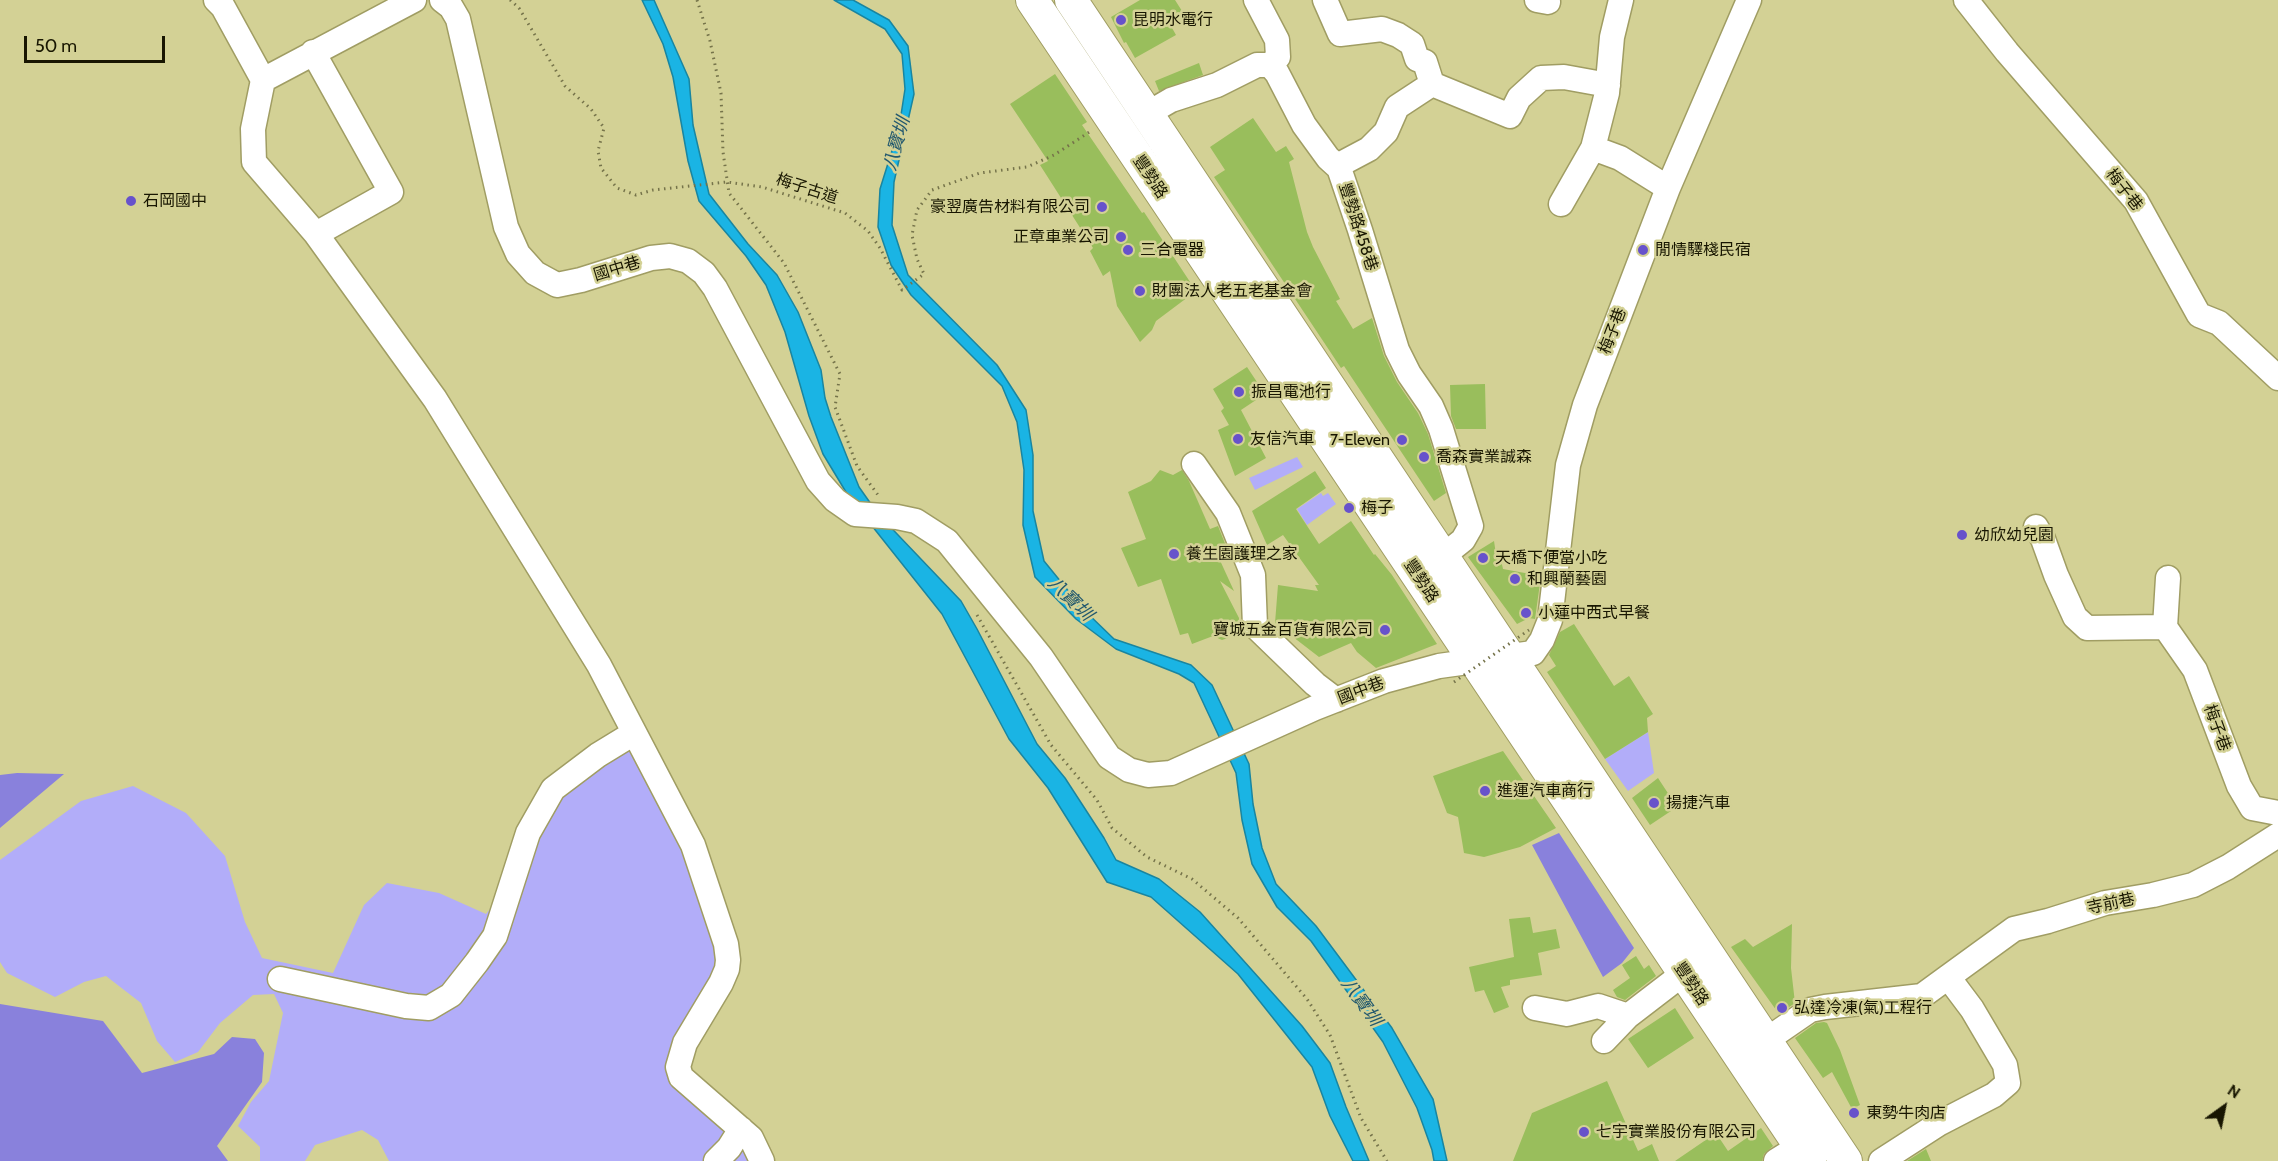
<!DOCTYPE html>
<meta charset="utf-8">
<style>
body{margin:0}
#map{position:relative;width:2278px;height:1161px;overflow:hidden;background:#d3d195;font-family:Cabin,sans-serif}
canvas{display:block}
.north{position:absolute;left:2194px;top:1077px;width:60px;height:60px;-webkit-text-stroke:4px #d3d195;paint-order:stroke;rotate:33deg;font-size:16px;font-weight:700;line-height:24px;text-align:center;color:#181601}
.north::after{content:'';display:block;margin:auto;width:21px;height:27px;background:#181601;clip-path:polygon(50% 0,100% 100%,50% 72%,0 100%)}
.scale{position:absolute;left:24px;top:36px;width:141px;height:27px;box-sizing:border-box;border:3px solid #181601;border-top:0;padding-left:8px;font-size:18px;line-height:21px;white-space:nowrap;color:#181601;-webkit-text-stroke:4px #d3d195;paint-order:stroke}
</style>
<div id="map">
<canvas width="2278" height="1161"></canvas>
<div class="north">N</div>
<div class="scale">50 m</div>
</div>
<script>
const context = document.querySelector('canvas').getContext('2d');
context.lineJoin = 'round';
function paint(path, color) { context.fillStyle = color; context.fill(path, 'evenodd'); }
const shape = rows => new Path2D(rows.map(r => 'M' + r).join(''));
function stroke(path, color, width, dash) { context.strokeStyle = color; context.lineWidth = width; context.lineCap = dash ? 'butt' : 'round'; context.setLineDash(dash || []); context.stroke(path); }
function label(font, color, halo, rows, align = 'center') {
  context.font = font + ' Cabin,"Noto Sans TC",sans-serif'; context.lineWidth = 5; context.setLineDash([]); context.textBaseline = 'middle'; context.strokeStyle = halo; context.fillStyle = color; for (const [text, x, y, turn = 0] of rows) {
    context.save(); context.translate(x, y); context.rotate((+turn || 0) * Math.PI / 180); context.textAlign = isNaN(turn) ? turn : align; if (halo) context.strokeText(text, 0, 0); context.fillText(text, 0, 0); context.restore();
  }
}
paint(shape([
 [1297,457,1303,467,1255,490,1249,478],
 [1321,493,1323,496,1328,493,1336,504,1307,525,1297,509],
 [1648,732,1654,773,1628,791,1605,759],
 [631,746,684,848,721,956,669,1067,748,1153,751,1161,389,1161,378,1140,362,1130,315,1145,305,1161,260,1161,260,1147,238,1126,251,1102,269,1081,283,1013,274,994,253,995,220,1023,198,1052,175,1062,157,1041,141,1003,106,976,84,982,55,997,7,973,0,962,0,860,81,801,133,786,186,813,225,856,245,922,262,958,333,973,364,905,387,883,439,893,486,914,501,896,532,814]
]), '#b2adf9');
paint(shape([
 [17,773,64,774,0,828,0,775],
 [1559,833,1634,948,1622,963,1603,977,1532,845],
 [0,1004,103,1021,142,1073,214,1054,232,1037,255,1039,264,1053,262,1082,217,1146,228,1161,0,1161]
]), '#8981dc');
const water = shape([
 [642,0,654,0,689,79,693,125,709,194,748,244,777,275,798,312,821,370,825,398,831,417,859,487,878,514,961,601,977,629,1037,744,1065,778,1104,838,1116,860,1159,879,1200,912,1302,1026,1330,1063,1346,1107,1369,1161,1353,1161,1330,1116,1312,1067,1238,974,1151,897,1107,882,1048,788,1009,739,942,614,849,497,823,454,809,416,785,332,766,285,746,256,699,201,688,161,673,77,663,44,642,0],
 [834,0,853,0,889,20,908,46,914,94,894,182,892,225,908,275,997,365,1026,410,1033,455,1033,511,1044,561,1083,609,1114,639,1191,665,1212,685,1249,764,1253,804,1262,848,1276,884,1316,926,1392,1028,1433,1099,1447,1161,1434,1161,1432,1150,1417,1108,1383,1042,1311,941,1277,907,1252,864,1242,820,1236,773,1194,683,1179,674,1116,649,1076,619,1035,577,1023,525,1024,470,1017,422,1002,386,911,295,891,265,878,227,880,189,899,128,905,89,902,54,885,29,834,0]
]);
paint(water, '#1ab4e4');
stroke(water, '#1985a0', 1.5);
paint(shape([
 [1140,0,1175,0,1182,11,1167,19,1176,35,1135,58,1126,42,1124,43,1111,17],
 [1199,63,1203,75,1159,91,1155,81],
 [1055,74,1087,122,1082,125,1142,213,1144,212,1196,291,1156,321,1152,330,1140,342,1117,306,1110,271,1103,276,1090,251,1093,248,1040,165,1048,161,1010,104],
 [1253,118,1276,152,1286,146,1294,159,1289,162,1307,232,1313,247,1340,299,1336,301,1353,329,1372,318,1384,356,1397,382,1418,413,1428,434,1446,493,1434,501,1344,366,1341,368,1214,177,1225,170,1210,147],
 [1247,367,1265,394,1241,410,1266,458,1235,476,1218,430,1229,425,1221,411,1224,408,1213,389],
 [1485,384,1486,429,1456,429,1451,416,1450,385],
 [1160,470,1173,475,1182,470,1189,481,1210,529,1218,526,1228,551,1218,556,1234,591,1220,581,1239,618,1239,624,1235,626,1233,633,1228,638,1222,640,1213,636,1192,644,1188,633,1180,635,1161,579,1138,587,1121,548,1146,539,1128,492,1151,481],
 [1315,471,1326,488,1296,509,1319,544,1351,521,1374,555,1375,554,1392,575,1437,644,1376,668,1357,652,1351,643,1319,657,1275,623,1278,585,1318,591,1315,585,1319,585,1283,535,1267,545,1252,511],
 [1494,541,1497,561,1501,560,1503,569,1541,576,1535,619,1529,618,1517,624,1468,557],
 [1574,624,1614,686,1629,676,1653,714,1647,718,1648,732,1605,759,1547,672,1556,666,1549,655,1560,632],
 [1503,751,1556,828,1520,847,1484,857,1464,853,1458,817,1447,813,1433,776],
 [1658,778,1677,807,1650,825,1632,798],
 [1530,917,1533,933,1556,929,1560,948,1538,953,1542,975,1510,980,1510,985,1501,987,1509,1007,1494,1013,1484,990,1475,992,1469,967,1514,957,1509,919],
 [1792,924,1791,968,1795,1003,1779,1014,1731,947,1745,939,1753,947],
 [1636,956,1644,969,1649,965,1656,976,1625,1000,1617,997,1613,990,1630,978,1622,965],
 [1675,1008,1694,1038,1648,1068,1628,1039],
 [1824,1022,1827,1023,1840,1050,1860,1105,1852,1109,1832,1072,1823,1078,1795,1038,1816,1023],
 [1607,1081,1638,1151,1652,1144,1659,1161,1513,1161,1532,1113],
 [1761,1128,1773,1146,1764,1154,1762,1161,1675,1161,1716,1133,1728,1151],
 [1926,1149,1931,1161,1907,1161]
]), '#99be5c');
const minor = shape([
 [216,0,223,7,263,80,253,129,254,162,316,234,435,399,599,665,693,845,726,944,728,960,727,969,721,983,685,1043,678,1067,681,1077,751,1138,762,1161],
 [442,0,451,7,458,19,506,227,518,254,535,273,557,285,581,280,651,258,670,256,688,261,704,273,715,288,818,481,835,500,855,514,897,517,916,521,947,541,1041,657,1109,757,1129,770,1148,775,1171,773,1315,708,1384,681,1439,666,1533,653,1542,640,1550,620,1568,465,1585,405,1668,188,1749,0],
 [1256,0,1277,40,1278,57,1270,65],
 [1325,0,1340,34,1382,29,1398,35,1412,44,1417,59,1425,62,1432,84],
 [1537,0,1548,2],
 [1966,0,2007,52,2136,201,2199,315,2219,323,2278,378],
 [313,52,391,192,316,234],
 [263,80,414,0],
 [1147,114,1171,100,1217,85,1257,65,1270,65,1277,73,1304,125,1328,158,1339,168,1360,230,1397,350,1409,374,1431,406,1441,429,1471,526,1463,540,1443,556],
 [1593,148,1607,93,1612,37,1621,0],
 [1337,166,1369,149,1386,132,1397,107,1432,84,1510,116,1519,98,1541,78,1564,77,1608,85],
 [1561,204,1593,148,1620,158,1668,188],
 [1194,464,1228,513,1253,575,1255,626,1315,684,1336,700],
 [2036,527,2043,539,2056,575,2075,617,2087,628,2165,627],
 [2168,578,2165,627,2195,670,2239,786,2252,808,2278,813],
 [1948,977,2014,929,2048,921,2105,903,2153,895,2193,885,2228,867,2278,835],
 [280,979,406,1006,429,1008,451,995,477,962,495,936,528,833,553,789,598,755,634,733],
 [1535,1008,1567,1014,1598,1006,1628,1016,1684,973],
 [1604,1041,1628,1016],
 [1765,1041,1810,1010,1825,1007,1922,996,1948,977,1972,1009,2005,1065,2008,1083,1994,1095,1940,1123,1881,1161],
 [716,1161,729,1148,741,1129],
 [1776,1161,1813,1138]
]);
const major = shape([
 [1032,0,1810,1161],
 [1071,0,1846,1161]
]);
stroke(minor, '#a09d63', 27);
stroke(major, '#a09d63', 34);
stroke(shape([
 [510,0,519,8,565,86,591,109,604,128,598,151,601,168,617,188,636,195,653,190,727,182,762,187,845,213,868,231,880,248,902,290,924,274,917,259,912,235,917,210,932,190,980,173,1027,167,1054,155,1091,131],
 [697,0,710,41,721,93,723,152,729,193,784,263,840,374,835,407,857,466,878,495],
 [977,615,1051,745,1097,800,1112,828,1147,857,1192,879,1238,918,1307,999,1330,1035,1361,1118,1387,1161]
]), '#75734a', 3, [1.5, 4.5]);
stroke(minor, '#fff', 24);
stroke(major, '#fff', 32);
stroke(shape([
 [1454,682,1529,630]
]), '#75734a', 3, [1.5, 4.5]);
for (const [x, y, r, color] of [
 [1121,20,6,"#6752cb"],
 [131,201,6,"#6752cb"],
 [1102,207,6,"#6752cb"],
 [1121,237,6,"#6752cb"],
 [1128,250,6,"#6752cb"],
 [1643,250,6,"#6752cb"],
 [1140,291,6,"#6752cb"],
 [1239,392,6,"#6752cb"],
 [1238,439,6,"#6752cb"],
 [1402,440,6,"#6752cb"],
 [1424,457,6,"#6752cb"],
 [1349,508,6,"#6752cb"],
 [1962,535,6,"#6752cb"],
 [1174,554,6,"#6752cb"],
 [1483,558,6,"#6752cb"],
 [1515,579,6,"#6752cb"],
 [1526,613,6,"#6752cb"],
 [1385,630,6,"#6752cb"],
 [1485,791,6,"#6752cb"],
 [1654,803,6,"#6752cb"],
 [1782,1008,6,"#6752cb"],
 [1854,1113,6,"#6752cb"],
 [1584,1132,6,"#6752cb"]
]) { const dot = new Path2D(); dot.arc(x, y, r, 0, 2 * Math.PI); context.fillStyle = color; context.fill(dot); stroke(dot, '#d3d195', 2); }
label('16px', '#181601', '#d3d195', [
 ["昆明水電行",1133,20],
 ["石岡國中",143,201],
 ["豪翌廣告材料有限公司",1090,207,"right"],
 ["正章車業公司",1109,237,"right"],
 ["三合電器",1140,250],
 ["閒情驛棧民宿",1655,250],
 ["財團法人老五老基金會",1152,291],
 ["振昌電池行",1251,392],
 ["友信汽車",1250,439],
 ["7-Eleven",1390,440,"right"],
 ["喬森實業誠森",1436,457],
 ["梅子",1361,508],
 ["幼欣幼兒園",1974,535],
 ["養生園護理之家",1186,554],
 ["天橋下便當小吃",1495,558],
 ["和興蘭藝園",1527,579],
 ["小蓮中西式早餐",1538,613],
 ["寶城五金百貨有限公司",1373,630,"right"],
 ["進運汽車商行",1497,791],
 ["揚捷汽車",1666,803],
 ["弘達冷凍(氣)工程行",1794,1008],
 ["東勢牛肉店",1866,1113],
 ["七宇實業股份有限公司",1596,1132]
], 'left');
label('16px', '#181601', '#d3d195', [
 ["豐勢路",1150,177,56],
 ["梅子古道",807,189,18],
 ["梅子巷",2124,190,52],
 ["豐勢路458巷",1358,227,72],
 ["國中巷",617,269,-17],
 ["梅子巷",1613,331,-69],
 ["豐勢路",1421,581,56],
 ["國中巷",1361,691,-21],
 ["梅子巷",2217,728,70],
 ["寺前巷",2111,904,-12],
 ["豐勢路",1691,984,56]
]);
label('italic 18px', '#23596e', '#d3d195', [
 ["八寶圳",897,144,-74],
 ["八寶圳",1070,599,44],
 ["八寶圳",1361,1002,54]
]);
</script>
